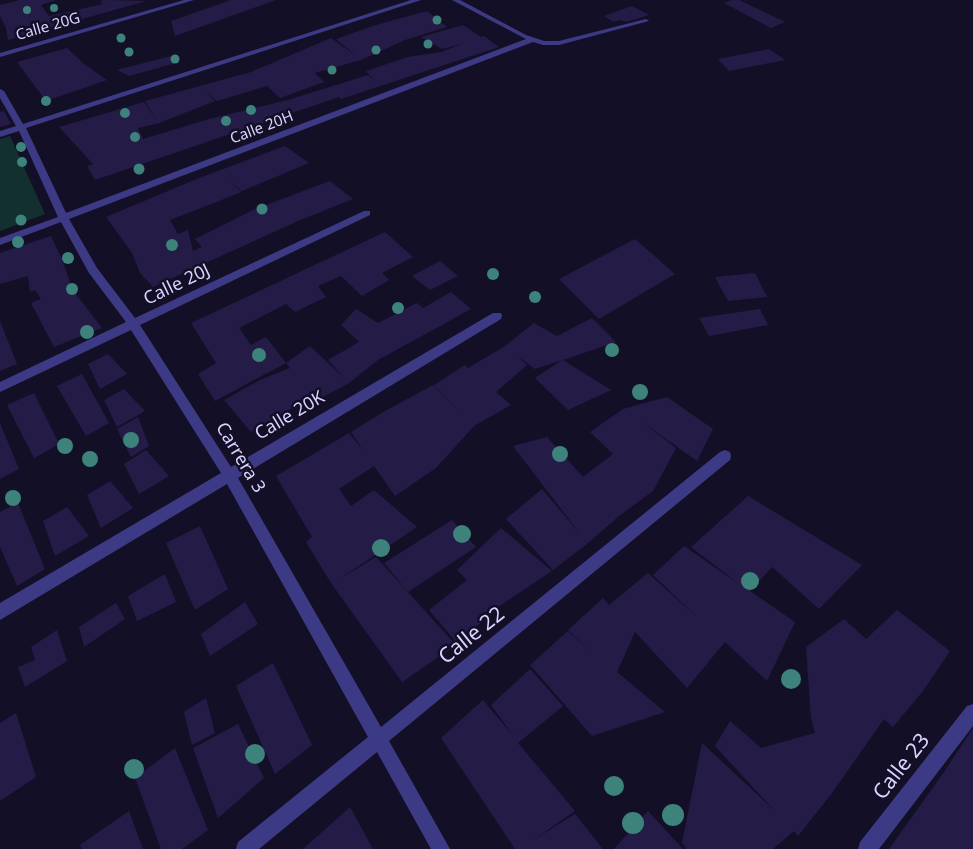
<!DOCTYPE html>
<style>
body{margin:0}
canvas{display:block;background:#130f26}
</style>
<canvas width="973" height="849"></canvas>
<script>
const context = document.querySelector('canvas').getContext('2d');
context.lineJoin = 'round';
function paint(path, color) { context.fillStyle = color; context.fill(path, 'evenodd'); }
const shape = rows => new Path2D(rows.map(r => 'M' + r).join(''));
function label(font, color, halo, rows, align = 'center') {
  context.font = font + ' "Noto Sans",sans-serif'; context.lineWidth = 5; context.setLineDash([]); context.textBaseline = 'middle'; context.strokeStyle = halo; context.fillStyle = color; for (const [text, x, y, turn = 0] of rows) {
    context.save(); context.translate(x, y); context.rotate((+turn || 0) * Math.PI / 180); context.textAlign = isNaN(turn) ? turn : align; if (halo) context.strokeText(text, 0, 0); context.fillText(text, 0, 0); context.restore();
  }
}
paint(shape([
 [10,136,45,214,0,231,0,139]
]), '#12302f');
paint(shape([
 [20,0,56,0,41,5,49,16,103,4,100,1,104,0,146,1,8,40,6,28,0,16,0,5],
 [231,0,276,0,175,36,171,21],
 [732,0,739,0,785,22,771,28,724,3],
 [632,6,649,15,626,22,620,20,614,22,604,16],
 [427,11,447,27,405,40,361,60,315,73,324,82,280,98,267,86,217,101,205,91,215,101,159,123,138,128,143,139,209,119,288,100,368,75,376,82,366,71,408,57,441,52,464,43,442,49,421,37,463,25,481,37,484,36,499,47,341,99,339,97,95,180,87,166,93,164,59,127,144,102,157,121,145,101,251,72,331,38,356,56,336,39,379,24],
 [67,48,84,64,107,80,46,101,17,62],
 [769,49,785,60,729,71,718,59],
 [171,56,180,62,129,76,117,70],
 [4,111,11,124,0,127,0,112],
 [285,146,309,163,242,191,225,178,242,192,170,220,178,234,188,230,193,251,202,247,195,239,253,210,330,181,353,199,298,221,153,287,140,273,132,253,106,217,194,180],
 [385,232,413,257,382,273,389,280,362,296,341,276,318,286,326,297,295,312,286,304,239,328,251,345,266,337,286,363,310,346,344,378,328,360,359,342,341,325,356,309,378,323,417,303,423,308,451,292,471,309,378,360,349,383,321,398,291,409,251,432,224,400,260,380,290,368,286,363,215,401,198,374,216,363,191,323],
 [51,236,62,259,72,289,102,328,54,347,31,303,41,299,35,290,30,292,28,276,0,284,0,253],
 [635,239,675,274,599,319,559,279],
 [440,261,458,276,430,290,412,276],
 [755,273,767,297,728,301,715,277],
 [760,309,768,325,709,336,699,318],
 [592,318,616,342,563,360,611,390,568,410,535,378,562,360,535,369,518,356,527,365,496,392,511,405,474,426,436,468,395,496,374,466,339,489,351,506,374,490,417,527,338,580,376,557,456,645,402,682,331,583,306,542,312,537,276,476,349,433,364,452,351,432,385,411,433,385,460,412,434,385,465,365,468,368,505,346,534,323,557,336],
 [0,321,17,364,0,371],
 [108,354,127,374,100,389,88,364],
 [82,374,109,423,86,436,57,386],
 [124,389,145,411,117,427,104,400],
 [34,393,59,444,34,458,7,405],
 [667,397,713,429,697,461,641,421,676,448,653,491,619,516,587,544,553,570,506,519,542,489,581,535,513,446,547,437,583,477,613,454,590,432,623,409],
 [138,417,149,446,131,457,117,429],
 [0,423,19,469,0,479],
 [146,450,169,476,139,494,124,464],
 [110,481,133,508,101,528,87,495],
 [748,496,862,565,819,609,772,567,750,591,795,622,767,681,725,642,687,688,635,632,617,672,665,712,592,736,530,665,568,631,591,651,568,630,603,598,609,605,648,573,698,618,653,575,684,546,739,584,691,547],
 [18,503,45,569,17,586,0,547,0,512],
 [67,507,89,536,55,556,43,521],
 [452,520,476,547,408,592,384,563],
 [200,526,228,589,195,610,166,543],
 [501,528,552,571,495,609,496,611,456,642,429,610,467,580,457,570],
 [165,574,176,602,137,621,128,596],
 [245,602,258,624,210,656,201,634],
 [116,603,125,619,84,647,79,627],
 [897,610,950,651,923,691,893,727,884,719,832,793,798,836,794,831,773,849,687,849,682,843,702,743,774,810,715,746,730,721,761,748,815,733,811,718,806,647,844,619,866,639],
 [57,630,67,661,25,687,18,667,35,660,31,647],
 [273,663,312,745,275,774,236,686],
 [530,669,563,706,518,743,575,811,533,840,575,814,603,849,515,849,441,738,483,700,514,737,491,705],
 [206,698,215,733,192,745,184,712],
 [16,713,36,777,0,801,0,723],
 [238,724,264,778,218,818,193,748],
 [973,728,973,849,889,849,942,775],
 [175,748,208,830,182,849,161,849,135,778],
 [350,807,373,849,303,849],
 [129,811,143,849,82,849,80,845],
 [648,811,683,849,614,849]
]), '#241b47');
paint(shape([
 [184,0,194,0,0,57,0,53,184,0],
 [411,0,421,0,26,128,66,213,526,39,452,0,460,0,526,35,544,41,559,41,646,19,649,21,559,45,543,45,533,42,69,219,97,268,135,318,364,211,370,211,370,215,140,325,231,467,493,313,501,313,502,316,501,319,238,478,381,727,720,452,725,450,730,452,731,456,730,460,389,741,450,849,431,849,377,752,259,849,236,849,238,842,368,737,227,484,0,620,0,603,221,473,131,330,0,392,0,382,126,322,89,273,61,222,0,245,0,238,58,217,19,131,0,137,0,131,16,126,0,98,0,89,4,91,23,124,411,0],
 [973,704,973,726,879,849,858,849,860,842,967,706,973,704]
]), '#3d3a85');
context.fillStyle = '#3d827b';
for (const [x, y, r] of [
 [54,8,4],
 [27,10,4],
 [437,20,4.5],
 [121,38,4.5],
 [428,44,4.5],
 [376,50,4.5],
 [129,52,4.5],
 [175,59,4.5],
 [332,70,4.5],
 [46,101,5],
 [251,110,5],
 [125,113,5],
 [226,121,5],
 [135,137,5],
 [21,147,5],
 [22,162,5],
 [139,169,5.5],
 [262,209,5.5],
 [21,220,5.5],
 [18,242,6],
 [172,245,6],
 [68,258,6],
 [493,274,6],
 [72,289,6],
 [535,297,6],
 [398,308,6],
 [87,332,7],
 [612,350,7],
 [259,355,7],
 [640,392,8],
 [131,440,8],
 [65,446,8],
 [560,454,8],
 [90,459,8],
 [13,498,8],
 [462,534,9],
 [381,548,9],
 [750,581,9],
 [791,679,10],
 [255,754,10],
 [134,769,10],
 [614,786,10],
 [673,815,11],
 [633,823,11]
]) { context.beginPath(); context.arc(x, y, r, 0, 2 * Math.PI); context.fill(); }
label('15px', '#d9d4ff', '#130f26', [
 ["Calle 20G",48,27,-16],
 ["Calle 20H",262,128,-21]
]);
label('18px', '#d9d4ff', '#130f26', [
 ["Calle 20J",177,285,-26],
 ["Calle 20K",290,416,-31],
 ["Carrera 3",240,458,59]
]);
label('21px', '#d9d4ff', '#130f26', [
 ["Calle 22",472,636,-39],
 ["Calle 23",902,767,-52]
]);
</script>
